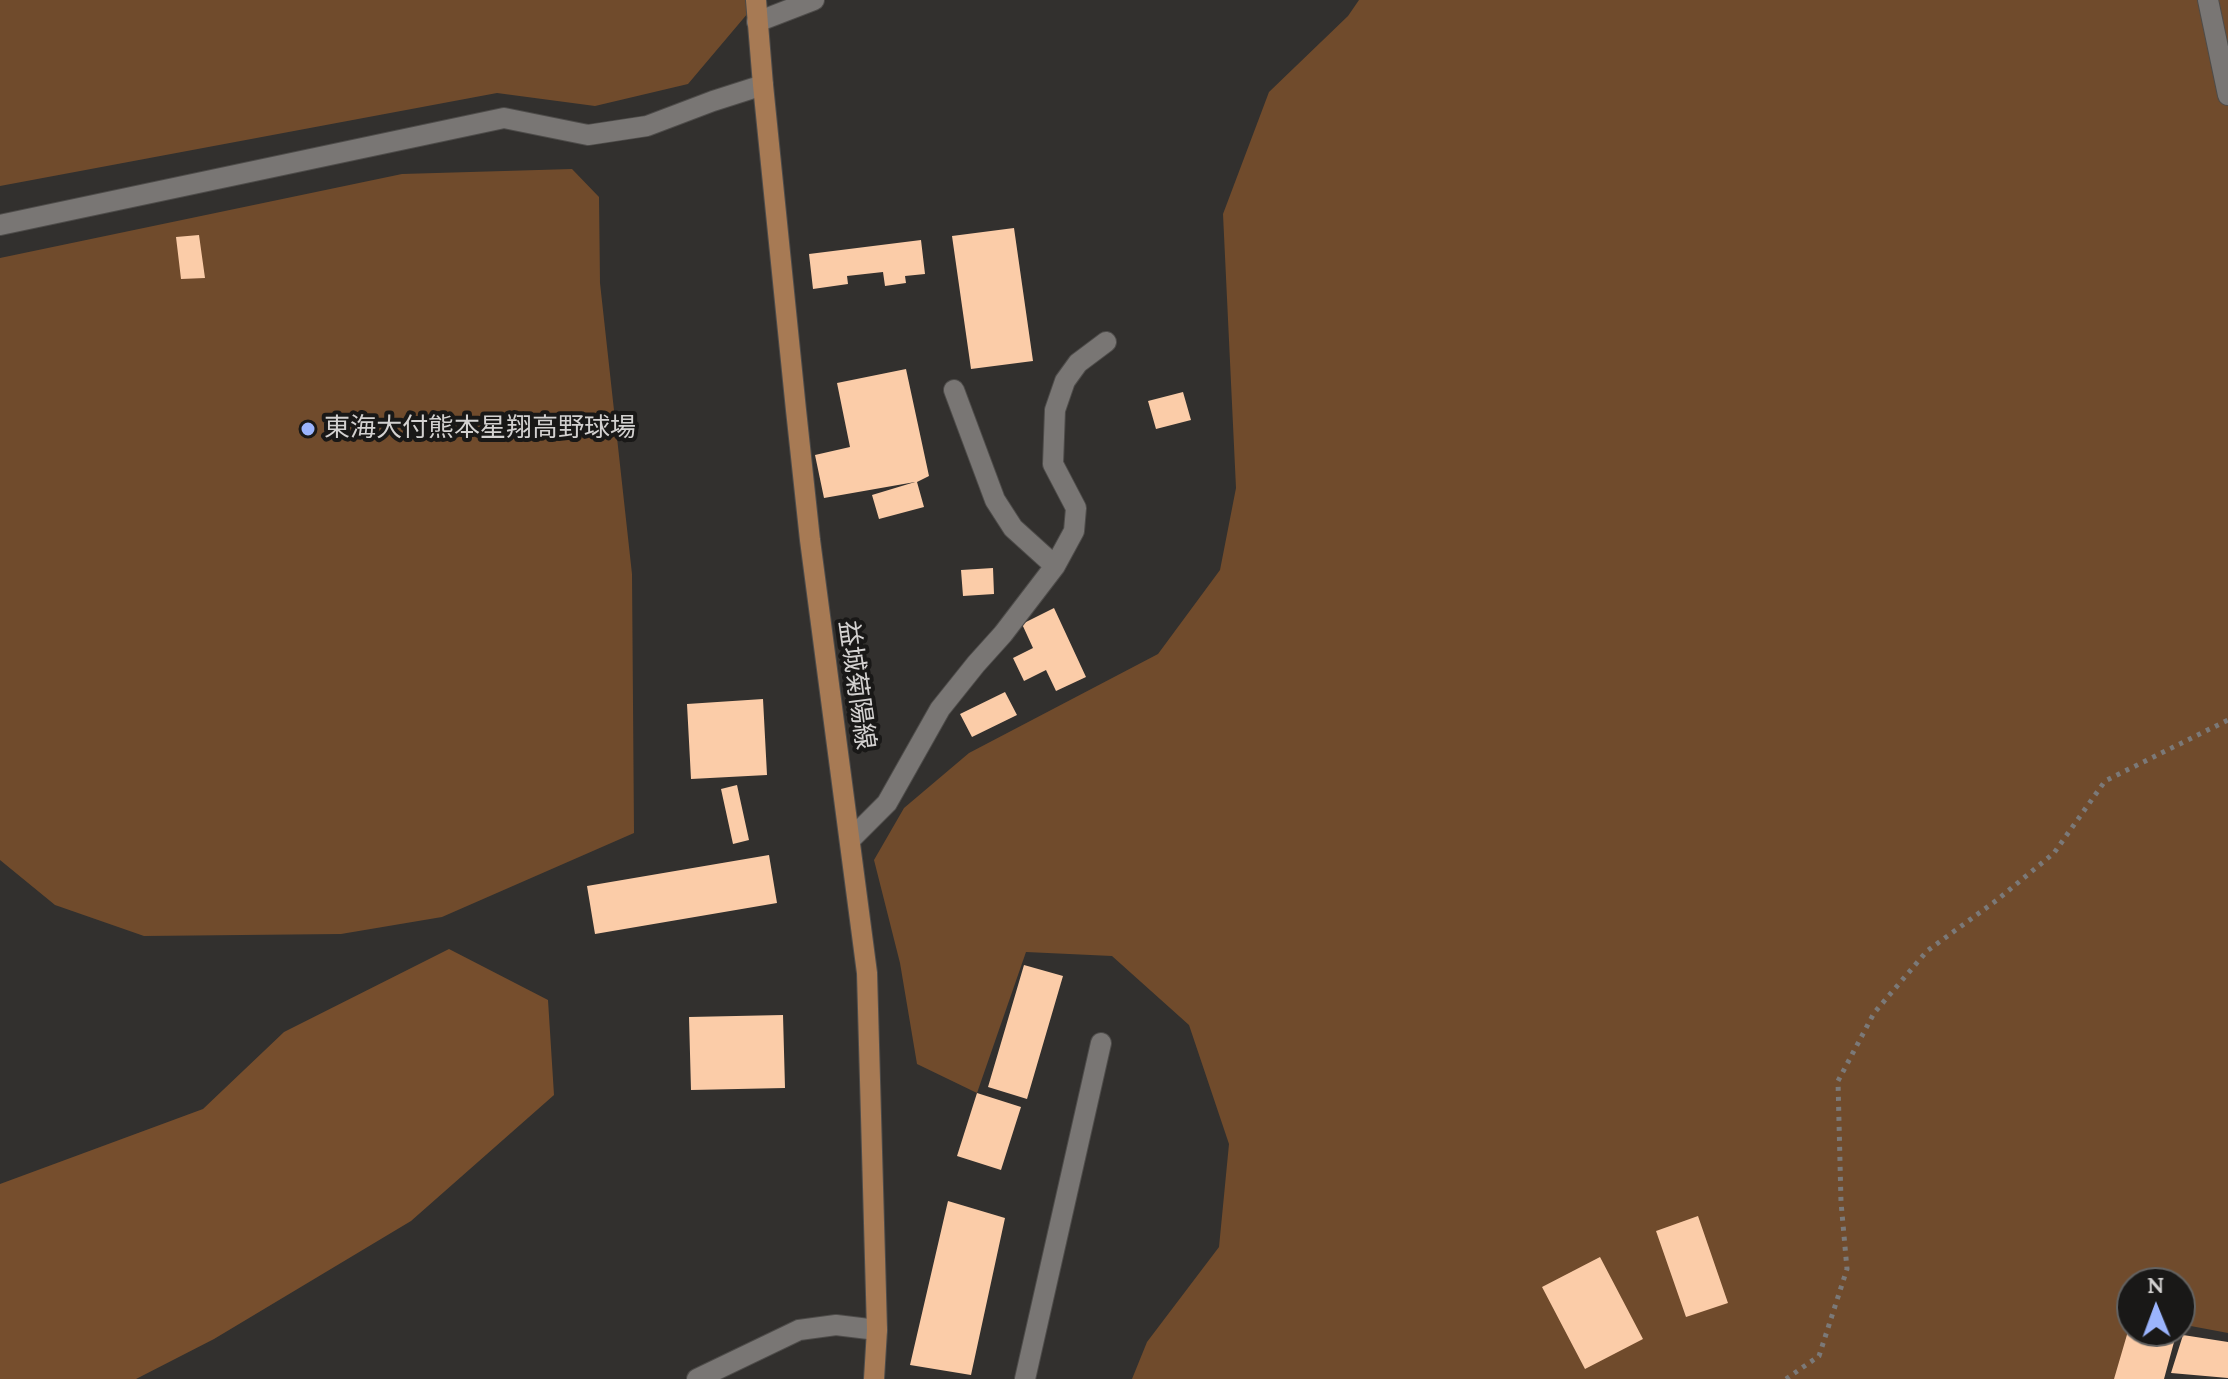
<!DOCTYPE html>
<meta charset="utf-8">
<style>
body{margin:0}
#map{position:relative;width:2228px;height:1379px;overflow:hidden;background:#32302e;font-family:Lora,serif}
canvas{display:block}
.north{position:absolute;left:2116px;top:1267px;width:80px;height:80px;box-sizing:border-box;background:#191817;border:2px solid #636261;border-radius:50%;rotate:359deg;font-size:22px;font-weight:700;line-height:32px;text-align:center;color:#d3d1d0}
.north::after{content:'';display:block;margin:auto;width:28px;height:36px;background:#9bb4fd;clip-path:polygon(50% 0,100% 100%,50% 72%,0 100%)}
</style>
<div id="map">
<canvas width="2228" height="1379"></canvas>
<div class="north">N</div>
</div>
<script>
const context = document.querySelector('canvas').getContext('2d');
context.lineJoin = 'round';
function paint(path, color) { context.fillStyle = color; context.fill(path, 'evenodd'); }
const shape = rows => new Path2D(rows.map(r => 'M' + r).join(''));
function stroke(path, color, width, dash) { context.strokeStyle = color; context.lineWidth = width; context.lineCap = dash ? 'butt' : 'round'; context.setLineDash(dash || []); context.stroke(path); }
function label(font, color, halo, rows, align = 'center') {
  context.font = font + ' Lora,"Noto Sans JP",serif'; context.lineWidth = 8; context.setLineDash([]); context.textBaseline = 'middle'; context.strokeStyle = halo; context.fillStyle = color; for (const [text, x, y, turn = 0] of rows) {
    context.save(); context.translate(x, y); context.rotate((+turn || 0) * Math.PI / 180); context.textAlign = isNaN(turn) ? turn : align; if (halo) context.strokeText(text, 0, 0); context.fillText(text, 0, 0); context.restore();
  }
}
paint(shape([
 [0,0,759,0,688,84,595,106,497,93,0,186],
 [1359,0,2228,0,2228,1333,2180,1324,2180,1283,2132,1283,2132,1331,2125,1379,1132,1379,1147,1342,1219,1247,1229,1144,1189,1025,1112,956,1026,952,977,1093,917,1064,900,963,874,860,904,808,969,753,1158,654,1220,570,1236,488,1223,214,1269,92,1348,16],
 [572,169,599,197,600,283,632,574,634,833,442,917,341,934,144,936,55,905,0,860,0,258,402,174]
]), '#704b2c');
paint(shape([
 [449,949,548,1000,554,1095,411,1221,214,1339,136,1379,0,1379,0,1184,203,1109,284,1032]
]), '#764e2d');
paint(shape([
 [1014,228,1033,361,971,369,952,236],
 [199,235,205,278,181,279,176,237],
 [921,240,925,274,905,276,906,283,885,286,883,272,847,276,848,284,813,289,809,254],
 [906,369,929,476,917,482,924,507,879,519,872,495,915,482,824,498,815,455,850,447,837,383],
 [1183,392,1191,420,1156,429,1148,401],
 [993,568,994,594,963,596,961,570],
 [1054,608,1086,677,1056,691,1046,670,1024,681,1013,658,1033,648,1022,624],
 [1005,692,1017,715,972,737,960,714],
 [763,699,767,775,691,779,687,704],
 [737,785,749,840,733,844,721,789],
 [769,855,777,903,595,934,587,886],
 [1024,965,1063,976,1027,1099,988,1087],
 [783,1015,785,1088,691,1090,689,1017],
 [977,1093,1021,1107,1001,1170,957,1156],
 [948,1201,1005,1218,971,1375,910,1365],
 [1698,1216,1728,1303,1686,1317,1656,1231],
 [1600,1257,1643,1339,1585,1369,1542,1287],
 [2131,1321,2132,1331,2177,1331,2164,1379,2114,1379],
 [2183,1335,2228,1342,2228,1378,2171,1373]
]), '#fbcca8');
const minor = shape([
 [2208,0,2228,95],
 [757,22,814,0],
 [0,225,504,118,588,135,647,126,713,101,763,85],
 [954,390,995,500,1013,528,1055,566],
 [850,840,887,803,940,709,976,664,1003,634,1055,566,1074,531,1076,508,1053,464,1055,410,1065,381,1078,363,1106,342],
 [697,1379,799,1330,836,1325,877,1330],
 [1025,1379,1101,1043]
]);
const major = shape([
 [756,0,763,85,796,410,810,540,867,973,877,1330,874,1379]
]);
stroke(minor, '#4e4c4a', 22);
stroke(major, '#4e4c4a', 22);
stroke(shape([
 [1786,1379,1819,1356,1847,1269,1841,1202,1838,1081,1874,1013,1927,951,1997,900,2054,853,2105,781,2228,720]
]), '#7b7978', 5, [4, 6]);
stroke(minor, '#797674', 20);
stroke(major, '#a77a54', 20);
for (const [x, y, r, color] of [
 [308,429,8,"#9bb4fd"]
]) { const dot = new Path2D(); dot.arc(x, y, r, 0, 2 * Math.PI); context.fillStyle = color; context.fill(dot); stroke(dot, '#191817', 3); }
label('26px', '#d3d1d0', '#191817', [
 ["東海大付熊本星翔高野球場",324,429]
], 'left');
label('26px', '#d3d1d0', '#191817', [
 ["益城菊陽線",856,685,82]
]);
</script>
